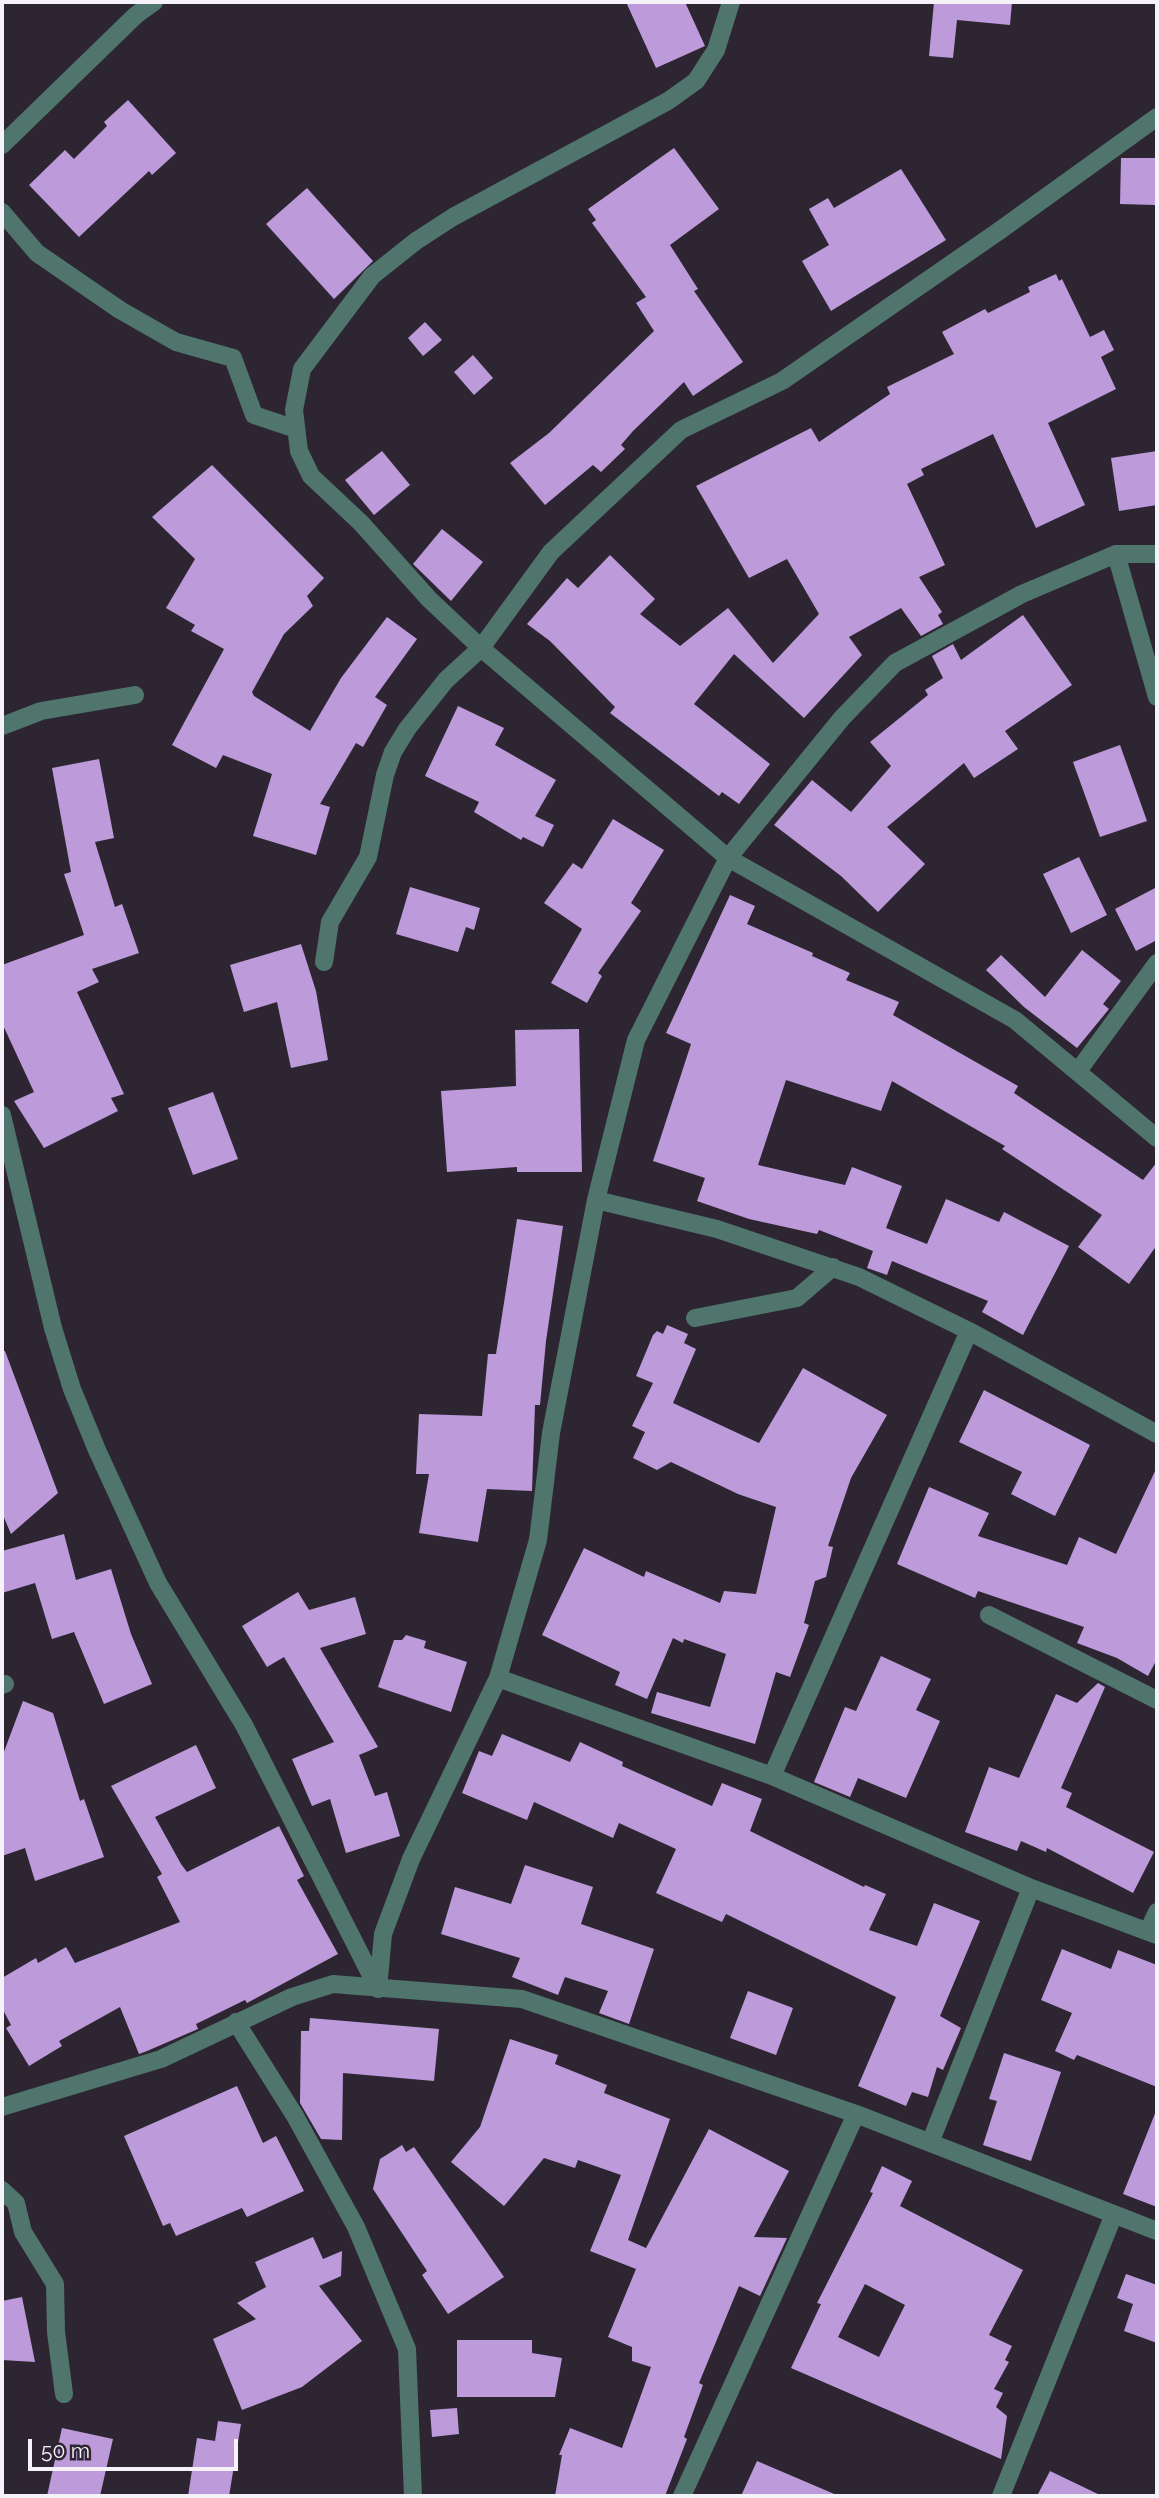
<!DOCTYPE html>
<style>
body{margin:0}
#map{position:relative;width:1159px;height:2498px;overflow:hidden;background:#2d2632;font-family:Raleway,sans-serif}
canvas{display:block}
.frame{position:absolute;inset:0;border:4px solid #f6f2fa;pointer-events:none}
.scale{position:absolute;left:28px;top:2439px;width:210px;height:32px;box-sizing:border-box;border:4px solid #f6f2fa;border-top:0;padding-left:9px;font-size:21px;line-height:24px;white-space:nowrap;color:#f6f2fa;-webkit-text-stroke:5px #2d2632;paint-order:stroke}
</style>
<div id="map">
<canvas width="1159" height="2498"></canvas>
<div class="frame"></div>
<div class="scale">50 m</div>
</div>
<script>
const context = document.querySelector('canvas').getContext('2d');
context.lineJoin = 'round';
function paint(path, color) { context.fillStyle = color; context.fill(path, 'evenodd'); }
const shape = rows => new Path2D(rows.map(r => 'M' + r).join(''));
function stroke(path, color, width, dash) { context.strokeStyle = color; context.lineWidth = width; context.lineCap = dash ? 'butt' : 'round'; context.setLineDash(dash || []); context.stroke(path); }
paint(shape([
 [626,2,685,2,705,46,656,68],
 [934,2,1012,2,1010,25,957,20,953,58,929,56],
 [128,100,176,153,152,175,149,171,79,237,29,185,65,150,74,159,107,126,104,122],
 [674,148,719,209,670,245,698,289,694,291,743,362,693,396,684,382,633,431,621,445,625,449,601,472,593,465,545,505,510,463,549,433,654,331,636,303,646,297,592,223,596,220,588,209],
 [1121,158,1156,158,1155,205,1120,204],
 [901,169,946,240,831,311,802,261,829,245,809,209,828,198,834,208],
 [307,188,373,261,334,299,266,224],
 [1056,274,1059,281,1062,279,1090,337,1104,330,1114,350,1101,357,1116,389,1048,423,1085,505,1036,528,993,434,921,469,924,475,907,484,945,565,919,577,942,612,938,615,943,624,921,636,901,608,849,637,862,655,804,718,734,654,694,704,770,764,739,804,722,792,719,796,610,713,615,707,550,641,527,624,567,578,578,588,610,555,655,599,640,614,680,646,728,608,773,663,819,614,787,559,749,578,696,486,811,428,819,442,890,394,887,387,954,354,942,332,985,309,988,313,1030,292,1028,287],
 [425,322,442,340,423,356,408,338],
 [473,355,493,378,474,395,454,372],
 [382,451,410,485,374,515,345,480],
 [1157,451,1157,505,1119,511,1111,458],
 [212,465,324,578,307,596,313,606,284,634,252,692,254,696,310,731,341,678,387,617,417,639,375,697,387,705,363,747,356,743,320,804,330,807,316,855,253,836,272,774,223,755,216,768,172,745,224,649,191,631,195,625,166,608,195,559,152,517],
 [442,529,483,562,451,601,413,564],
 [1023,615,1072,685,1005,731,1018,749,974,778,964,763,887,827,925,864,878,912,841,876,774,825,812,780,851,812,891,766,870,742,928,695,925,690,943,678,932,656,953,644,961,660],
 [458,706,504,728,495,745,556,780,535,816,554,825,543,847,523,837,521,840,474,812,479,802,425,776],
 [1120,745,1147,821,1100,837,1073,762],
 [99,759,114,838,95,842,115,907,122,904,139,953,92,969,99,982,77,992,124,1094,111,1098,118,1111,44,1148,14,1101,34,1092,2,1023,2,965,84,935,64,874,71,872,52,768],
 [613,819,664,850,631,903,641,911,598,973,602,976,587,1003,551,983,582,929,544,903,573,863,582,869],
 [1079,857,1107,915,1071,933,1043,874],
 [410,887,480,908,474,930,466,927,458,952,396,934],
 [1157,887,1157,940,1136,951,1115,909],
 [730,895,755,906,747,924,813,953,812,956,850,973,846,980,899,1002,893,1015,1018,1086,1014,1093,1143,1180,1157,1162,1157,1245,1129,1284,1078,1247,1102,1215,1002,1149,1005,1146,892,1081,881,1111,786,1080,758,1165,845,1185,852,1167,902,1186,886,1228,927,1244,946,1199,999,1222,1004,1212,1069,1246,1023,1335,982,1312,988,1301,892,1261,887,1275,867,1268,873,1251,819,1230,817,1234,749,1219,697,1201,705,1178,653,1161,691,1044,666,1033],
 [301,944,316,991,328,1060,291,1068,277,1002,244,1012,230,965],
 [1082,950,1121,981,1103,1004,1109,1009,1077,1048,1024,1007,986,970,1001,955,1045,997],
 [579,1029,582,1172,517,1172,517,1167,447,1172,441,1091,516,1086,515,1030],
 [213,1092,238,1159,193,1175,168,1108],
 [517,1219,563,1226,546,1341,540,1405,535,1405,532,1491,487,1489,478,1542,419,1533,429,1474,416,1474,419,1414,482,1416,488,1354,496,1354],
 [667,1325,688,1334,684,1343,696,1349,673,1403,759,1443,803,1368,887,1415,851,1478,828,1546,833,1547,826,1577,815,1581,804,1623,809,1625,790,1677,776,1672,755,1744,651,1713,657,1692,710,1707,726,1654,684,1639,683,1643,673,1638,647,1699,615,1685,620,1672,542,1635,584,1548,644,1577,646,1571,720,1603,724,1591,756,1594,776,1507,738,1494,671,1462,657,1470,633,1458,645,1432,632,1426,653,1383,636,1376,653,1335,657,1331,663,1334],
 [2,1351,5,1351,58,1493,11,1534,2,1513],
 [984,1390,1090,1445,1055,1516,1011,1494,1022,1472,959,1442],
 [1157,1467,1157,1659,1148,1676,1117,1658,1077,1643,1084,1627,978,1591,975,1598,897,1564,929,1487,989,1513,978,1536,1067,1565,1079,1537,1116,1554],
 [64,1534,76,1580,111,1569,131,1634,152,1684,104,1704,74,1632,52,1639,35,1583,2,1593,2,1551],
 [298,1592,309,1610,355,1597,366,1634,320,1648,378,1747,359,1755,375,1796,387,1792,400,1836,346,1853,330,1799,312,1806,292,1759,334,1742,284,1657,267,1667,242,1626],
 [406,1635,426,1641,424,1648,467,1662,451,1712,378,1687,394,1640,402,1640],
 [881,1656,931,1679,916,1710,940,1721,906,1798,858,1778,850,1797,814,1782,845,1707,856,1711],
 [1098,1683,1105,1687,1061,1788,1072,1793,1066,1807,1154,1852,1133,1893,1047,1848,1046,1852,1021,1841,1017,1851,965,1832,989,1767,1019,1778,1056,1694,1077,1703],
 [23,1701,53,1713,80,1801,84,1799,104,1857,35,1881,25,1848,2,1856,2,1757],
 [502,1734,570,1762,580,1742,623,1762,622,1766,712,1806,722,1783,762,1799,750,1831,864,1887,865,1885,886,1894,869,1930,917,1946,934,1903,980,1921,940,2016,961,2028,943,2070,937,2067,928,2097,912,2092,906,2106,858,2086,896,1997,726,1914,722,1922,656,1893,676,1849,619,1823,613,1838,534,1802,527,1820,462,1793,479,1751,492,1756],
 [196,1745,216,1788,155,1817,181,1864,187,1872,279,1826,304,1876,297,1880,338,1954,247,2003,245,2000,196,2024,198,2029,147,2051,139,2054,120,2007,59,2041,62,2046,29,2066,6,2028,11,2025,2,2008,2,1978,36,1958,38,1963,66,1947,75,1963,180,1922,157,1877,162,1874,111,1786],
 [525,1865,593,1887,581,1924,654,1949,629,2024,599,2013,608,1991,565,1977,558,1995,512,1977,520,1958,441,1934,455,1887,511,1904],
 [1062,1949,1111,1969,1118,1950,1157,1965,1157,2087,1077,2055,1074,2060,1055,2051,1072,2013,1041,2000],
 [748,1991,793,2008,776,2055,730,2038],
 [310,2018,439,2029,434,2081,343,2073,342,2140,321,2139,300,2103,301,2031,309,2031],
 [510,2039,558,2055,555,2064,607,2085,604,2093,670,2119,628,2240,646,2248,709,2129,789,2171,754,2237,787,2238,760,2296,739,2286,699,2383,703,2385,684,2437,687,2439,665,2496,555,2496,562,2455,559,2455,570,2428,622,2448,651,2367,632,2361,632,2347,608,2337,636,2269,590,2251,621,2175,578,2160,575,2168,544,2158,504,2206,451,2162,480,2127],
 [1004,2053,1061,2072,1031,2161,983,2145,997,2101,989,2099],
 [237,2086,263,2143,276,2136,304,2191,247,2217,242,2208,176,2236,170,2223,163,2226,124,2136],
 [1156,2111,1157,2111,1157,2207,1123,2194],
 [402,2145,406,2152,414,2147,504,2277,448,2314,422,2275,427,2271,373,2189,380,2159],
 [882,2166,912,2181,900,2206,1023,2270,989,2335,1012,2346,1005,2360,1009,2362,994,2389,1003,2393,996,2407,1007,2416,1001,2459,791,2368,821,2304,817,2303,873,2193,870,2192],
 [865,2284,905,2305,879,2357,838,2337],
 [313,2237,323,2259,342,2251,341,2276,319,2286,362,2341,302,2387,242,2410,213,2339,256,2319,237,2303,266,2287,255,2262],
 [1126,2274,1157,2285,1157,2343,1124,2331,1133,2304,1117,2298],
 [22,2297,35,2362,2,2360,2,2301],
 [457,2340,532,2340,532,2353,562,2358,555,2397,457,2397],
 [457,2408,459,2434,432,2437,430,2410],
 [218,2421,241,2424,229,2496,188,2496,197,2438,215,2441],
 [62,2428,113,2439,100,2496,47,2496],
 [757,2461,839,2496,741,2496],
 [1050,2471,1102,2496,1037,2496]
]), '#bd9bdb');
stroke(shape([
 [731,2,716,50,696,81,668,101,453,217,416,241,372,276,302,369,294,410,299,451,311,476,361,523,429,599,481,648,728,858,1015,1020,1157,1138],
 [2,145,136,15,154,2],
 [2,212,37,253,120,310,176,342,233,358,254,415,296,429],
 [1116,554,1157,697],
 [2,726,41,711,135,695],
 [324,962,330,922,368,857,385,775,393,752,407,729,446,680,481,648,551,552,681,430,782,381,999,231,1157,117],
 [1078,1071,1157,963],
 [2,1115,53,1328,72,1389,97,1450,158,1583,244,1725,378,1989],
 [596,1200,717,1229,859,1277,969,1331,1157,1434],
 [695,1318,797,1298,833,1267],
 [989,1615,1157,1700],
 [498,1678,772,1776,1031,1888,1157,1935],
 [2,1685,5,1684],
 [772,1776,969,1331],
 [1148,1931,1157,1912],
 [378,1989,383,1934,411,1859,498,1678,538,1540,551,1433,596,1200,636,1040,728,858,842,718,895,663,1022,594,1116,554,1157,554],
 [236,2022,295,2116,356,2227,407,2349,413,2496],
 [2,2107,161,2059,292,1997,333,1984,522,1999,856,2114,1157,2231],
 [930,2143,1031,1888],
 [2,2190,16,2203,23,2232,55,2284,56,2332,64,2394],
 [682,2496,856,2114],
 [1001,2496,1114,2214]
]), '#50756d', 18);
</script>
